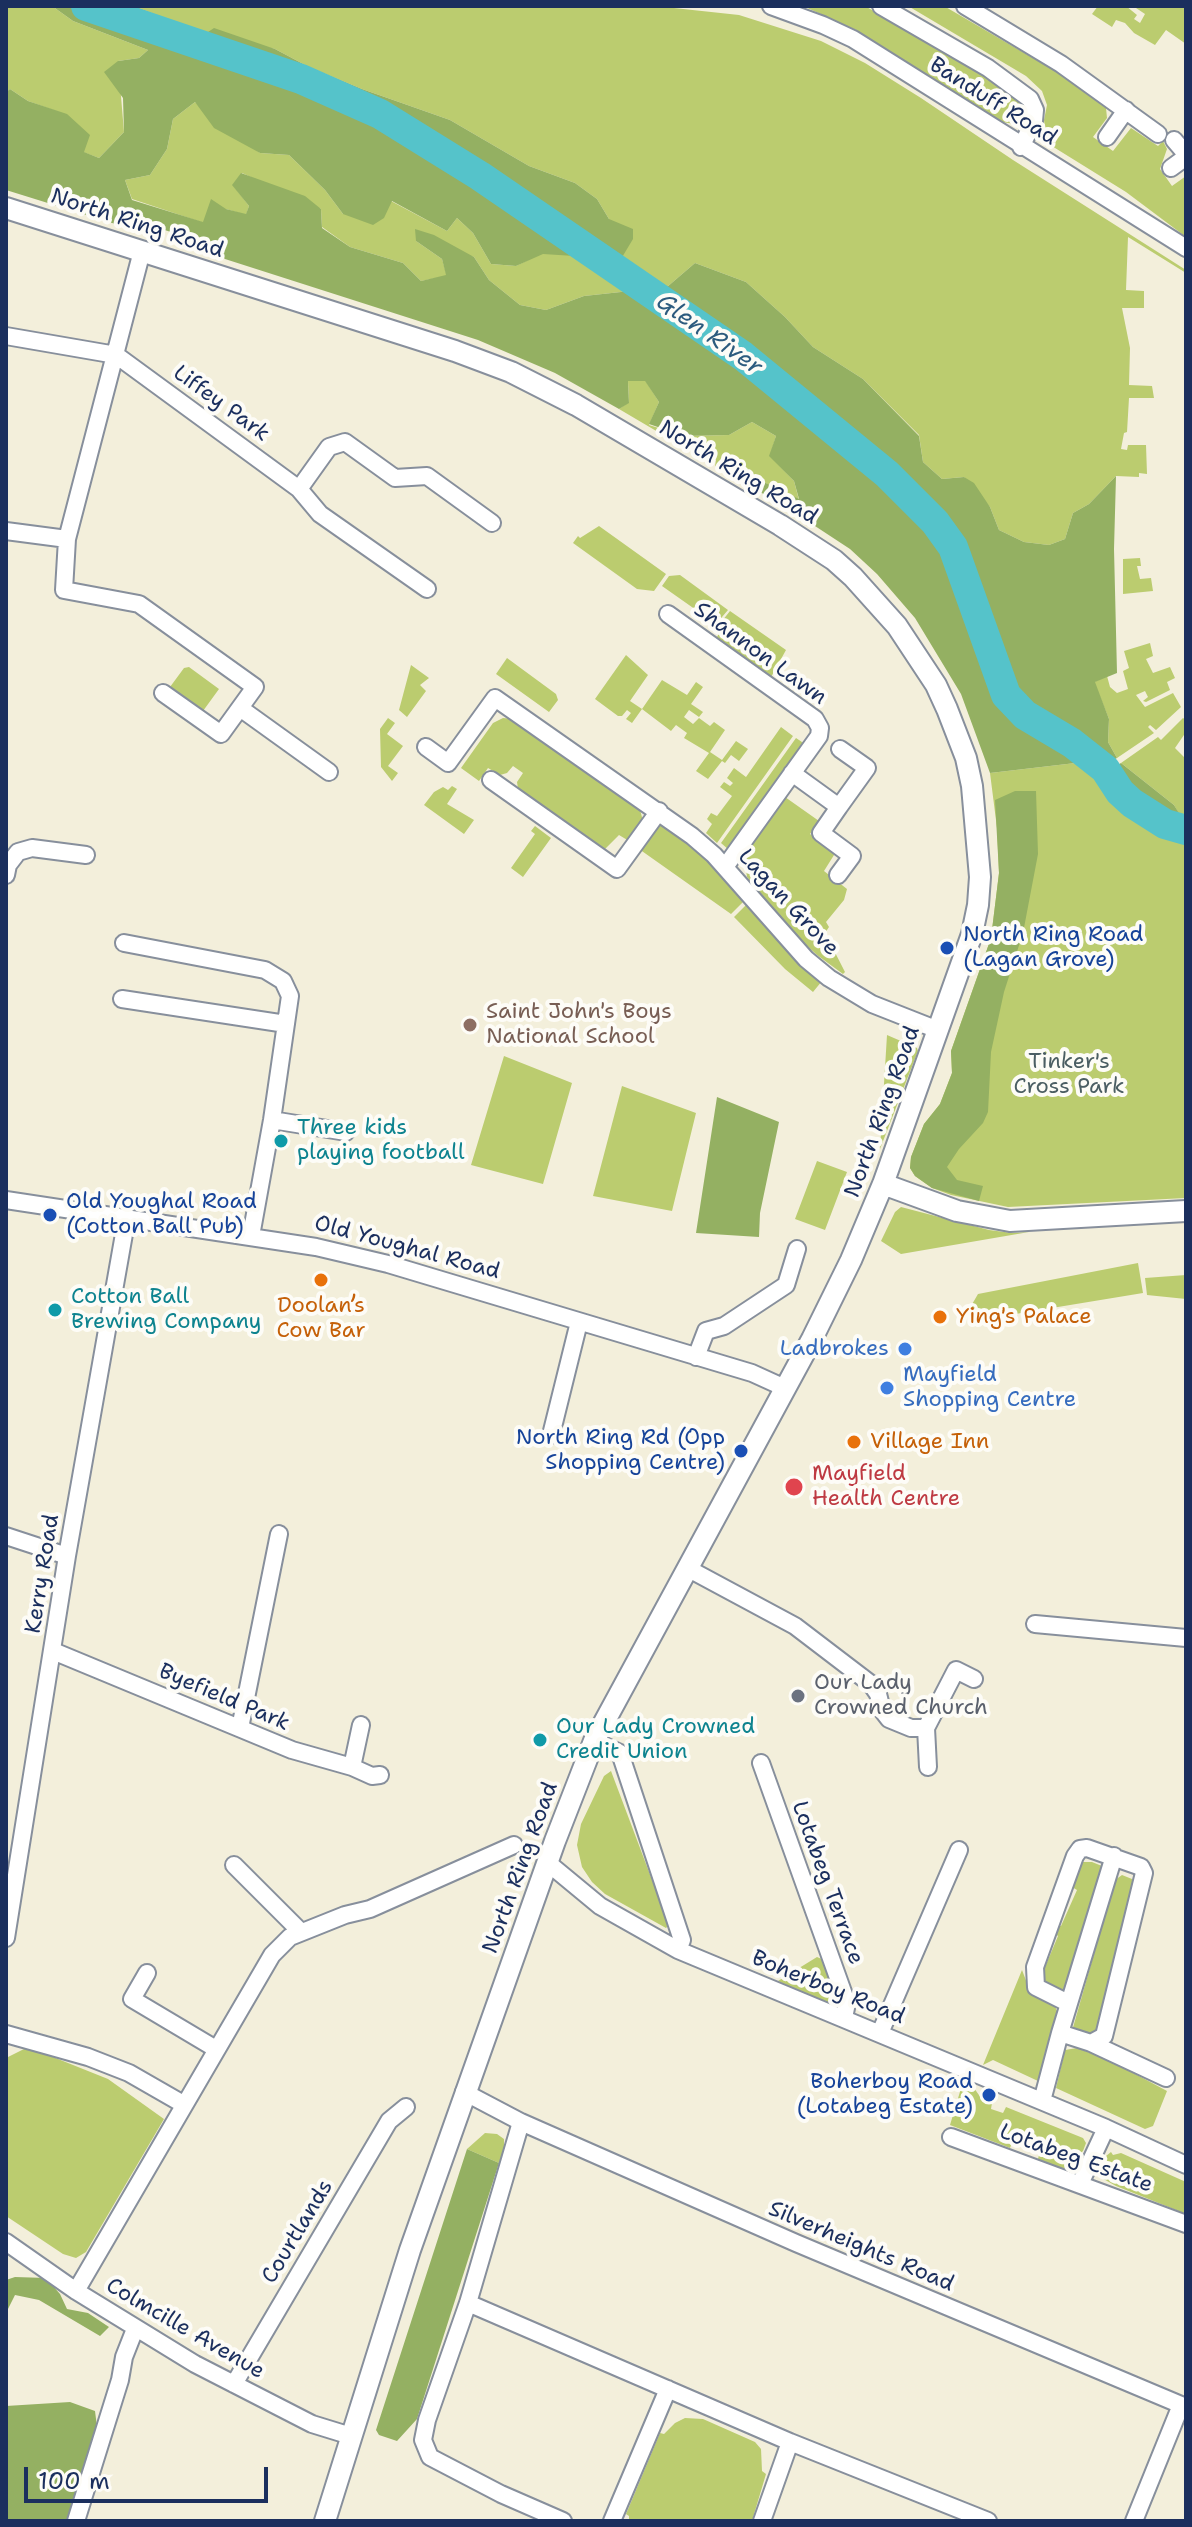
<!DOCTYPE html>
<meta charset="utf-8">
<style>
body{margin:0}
#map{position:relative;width:1192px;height:2527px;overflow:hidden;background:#f3efdb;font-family:"Shantell Sans",sans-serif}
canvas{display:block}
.frame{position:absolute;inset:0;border:8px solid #1b2f5e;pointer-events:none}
.scale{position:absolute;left:24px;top:2467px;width:244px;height:36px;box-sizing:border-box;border:4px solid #1b2f5e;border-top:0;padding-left:10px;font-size:24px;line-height:28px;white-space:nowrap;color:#1b2f5e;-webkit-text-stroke:6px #fdfcf7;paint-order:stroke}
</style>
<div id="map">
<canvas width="1192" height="2527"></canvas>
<div class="frame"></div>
<div class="scale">100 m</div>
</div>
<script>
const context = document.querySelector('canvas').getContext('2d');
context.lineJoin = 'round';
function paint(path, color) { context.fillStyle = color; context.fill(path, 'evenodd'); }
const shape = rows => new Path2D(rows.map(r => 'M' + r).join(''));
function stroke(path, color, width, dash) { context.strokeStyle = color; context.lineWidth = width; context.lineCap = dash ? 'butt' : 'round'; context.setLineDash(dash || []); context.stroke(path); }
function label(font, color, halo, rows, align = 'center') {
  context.font = font + ' "Shantell Sans",sans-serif'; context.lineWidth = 8; context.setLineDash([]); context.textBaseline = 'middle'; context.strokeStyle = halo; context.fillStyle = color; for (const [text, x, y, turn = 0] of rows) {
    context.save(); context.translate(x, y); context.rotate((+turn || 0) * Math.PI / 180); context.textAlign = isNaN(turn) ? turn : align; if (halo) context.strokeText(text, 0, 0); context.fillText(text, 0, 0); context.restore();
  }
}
paint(shape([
 [6,6,52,6,73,21,148,50,139,58,118,61,124,132,99,158,83,152,67,115,28,101,10,89,6,92],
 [134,6,674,8,739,15,821,41,865,63,921,98,1013,160,1186,270,1186,273,1128,237,1126,290,1144,291,1144,308,1122,308,1130,348,1129,385,1152,386,1154,398,1129,398,1127,432,1124,433,1121,449,1127,450,1128,445,1146,445,1147,474,1139,473,1139,477,1116,476,1089,504,1073,513,1065,539,1049,545,1024,542,999,530,990,507,964,477,942,479,923,462,919,435,863,379,813,347,785,317,746,282,695,263,667,287,584,296,546,310,520,305,489,280,474,257,416,241,442,259,447,276,421,281,403,263,350,247,322,227,321,209,242,173,233,185,249,206,246,215,226,209,204,223,132,199,125,180,150,175,167,149,173,119,195,102,260,153,289,155,325,190,343,214,391,201,447,231,457,218,473,233,491,264,516,266,609,219,597,199,575,183,529,166,450,120,362,89,309,67,275,49,205,34],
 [803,6,865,6,984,76,1021,101,1026,108,1026,114,1015,124,1002,122,856,30],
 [908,6,944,6,1055,71,1106,108,1107,118,1093,137,1113,151,1131,128,1158,146,1163,141,1167,149,1160,169,1172,186,1186,176,1186,237,1126,192,1047,143,1044,120,1047,105,1042,91,1026,76],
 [1098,6,1126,6,1137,15,1134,19,1140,23,1145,14,1133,6,1186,6,1186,44,1166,30,1155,45,1134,33,1125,23,1116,20,1112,27,1092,14],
 [645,380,659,402,649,425,684,436,729,435,752,422,776,436,770,456,794,481,799,500,753,477,746,484,715,466,716,460,685,442,680,445,619,409,629,402,628,381],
 [599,526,666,574,654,591,637,589,573,543,578,536,580,538],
 [1140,558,1141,566,1137,566,1140,579,1151,578,1153,591,1123,594,1123,559],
 [680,575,728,610,716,624,662,586,669,576],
 [730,611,786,650,770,679,715,640,722,629,718,626],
 [1150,643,1153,656,1146,659,1153,673,1170,667,1175,678,1167,682,1170,690,1146,702,1143,701,1148,697,1145,691,1136,695,1145,707,1173,693,1181,707,1156,730,1150,725,1148,727,1154,733,1117,758,1108,742,1109,719,1094,682,1107,676,1110,687,1117,693,1128,689,1123,671,1129,668,1124,651],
 [626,655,648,675,630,701,642,709,662,680,687,695,696,682,703,687,691,704,703,712,699,717,689,710,684,717,693,724,699,718,710,726,714,722,725,730,710,752,722,760,736,741,748,749,739,761,731,755,725,763,722,761,708,779,696,771,709,753,684,738,687,733,676,725,671,731,642,709,632,723,626,719,631,713,627,710,622,716,618,716,595,699],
 [507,658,556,694,558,700,549,712,496,674],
 [411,665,429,678,420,685,426,691,407,717,399,710],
 [189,667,219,689,203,711,170,687,184,668],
 [388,718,395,723,387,734,403,746,388,766,398,773,392,781,381,767,380,729],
 [503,718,514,719,639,806,643,821,629,841,619,835,604,850,518,789,517,782,523,773,513,766,507,773,500,775,488,768,479,781,461,768,493,723],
 [1183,718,1186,720,1186,732,1175,748,1186,759,1186,820,1182,819,1174,805,1121,763,1158,737,1161,740],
 [781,727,793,736,717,843,706,833,712,824,707,819,711,813,717,816,732,796,720,787,724,782,730,786,733,783,727,778,734,768,746,777],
 [796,738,805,744,729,850,721,843],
 [1084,762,1097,769,1103,790,1154,830,1186,841,1186,1198,1008,1207,951,1195,932,1188,915,1176,910,1168,911,1157,924,1124,940,1104,952,1073,951,1051,991,938,999,873,997,828,990,773],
 [452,786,457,789,447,804,474,820,464,834,424,805,434,792,443,787,448,790],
 [785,797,819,821,810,834,833,851,834,855,824,871,847,889,844,900,826,922,829,927,825,933,845,972,843,974,817,955,791,931,747,877,745,862,740,858],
 [661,825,671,827,723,876,743,902,731,914,639,849,655,829],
 [535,826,551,838,523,877,511,868,535,834,531,831],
 [746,905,778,941,822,981,813,992,785,969,734,917],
 [887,1035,917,1048,918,1051,880,1149],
 [504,1056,572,1083,543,1184,471,1165],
 [622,1086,696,1113,672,1211,593,1196],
 [817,1161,847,1172,825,1230,795,1219],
 [901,1207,989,1230,1012,1233,1029,1232,901,1254,881,1241,895,1212],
 [1138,1263,1143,1293,985,1319,971,1306,978,1294],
 [1186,1275,1186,1299,1147,1295,1145,1278],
 [611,1771,669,1925,666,1928,605,1894,592,1882,582,1867,577,1845,581,1824,604,1776],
 [1083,1862,1092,1862,1107,1868,1066,1995,1063,1994,1045,1981,1040,1970,1042,1966,1045,1967,1058,1936,1053,1932,1056,1925,1061,1926,1077,1890,1072,1887],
 [1122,1875,1132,1879,1133,1890,1102,2028,1089,2036,1072,2031,1115,1880],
 [817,1957,824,1960,837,2004,835,2007,778,1981],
 [1022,1970,1030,1991,1053,2001,1059,2016,1038,2081,993,2060,983,2065],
 [28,2047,108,2079,164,2119,86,2252,76,2258,63,2254,6,2216,6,2058],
 [1077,2048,1109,2060,1167,2091,1153,2126,1145,2129,1056,2088,1065,2050],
 [965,2075,981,2098,992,2103,991,2109,1003,2113,1006,2107,1083,2138,1086,2143,1083,2151,1064,2169,1038,2159,1041,2147,1014,2138,1010,2148,950,2125],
 [485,2133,497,2134,504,2139,504,2149,499,2163,467,2149],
 [1111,2152,1113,2155,1121,2153,1186,2182,1186,2214,1116,2186,1100,2177,1098,2168,1101,2160],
 [685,2418,703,2419,755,2442,761,2449,762,2471,766,2474,752,2521,629,2521,629,2516,626,2514,660,2433,664,2434,675,2423]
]), '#bbcc6f');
paint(shape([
 [52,6,134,6,205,34,214,28,275,49,309,67,362,89,450,120,529,166,575,183,597,199,609,219,633,229,633,239,621,259,543,254,516,266,491,264,473,233,457,218,447,231,392,201,384,218,373,225,343,214,325,190,289,155,260,153,214,128,195,102,173,119,167,149,150,175,125,180,132,200,203,222,211,199,226,209,246,214,249,206,232,185,241,173,305,196,321,209,322,228,350,247,403,263,421,281,446,275,442,259,416,241,415,229,434,235,474,257,489,280,520,305,546,310,584,296,667,287,695,263,746,282,785,317,813,347,863,379,919,436,923,462,942,479,964,477,974,483,990,507,999,530,1024,542,1049,545,1065,539,1073,513,1089,504,1116,476,1114,549,1117,673,1095,682,1109,719,1108,742,1117,758,1097,769,1084,762,990,773,961,694,915,618,877,574,850,549,783,505,786,499,778,494,774,500,746,484,753,477,799,499,794,481,769,456,776,436,752,422,729,435,684,436,649,424,659,402,645,381,628,381,629,403,619,409,555,373,478,340,225,259,210,244,158,228,141,232,6,190,6,92,10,89,28,101,67,114,90,135,84,152,99,158,124,132,123,98,104,72,118,61,139,58,148,50,73,21],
 [1121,763,1174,805,1182,818,1186,820,1186,841,1154,830,1112,803,1103,790,1101,775],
 [1015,791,1036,791,1038,854,1023,933,1004,992,991,1052,988,1112,983,1123,959,1149,947,1167,957,1180,983,1186,979,1201,932,1188,915,1176,910,1168,911,1157,924,1124,940,1104,952,1073,951,1051,991,938,999,873,995,800],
 [717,1097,779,1122,760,1213,759,1237,696,1233],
 [467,2149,499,2163,417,2419,397,2441,379,2435,376,2430],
 [15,2277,46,2278,60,2294,67,2309,88,2313,109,2327,100,2336,39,2300,15,2295,6,2313,6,2280],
 [70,2402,95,2411,97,2427,67,2521,6,2521,6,2406]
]), '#94b062');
stroke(shape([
 [86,6,301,79,380,114,480,176,743,356,887,474,935,522,953,547,1006,695,1025,715,1072,743,1105,769,1120,792,1132,803,1165,824,1186,830]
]), '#55c3ca', 30);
const minor = shape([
 [771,6,823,25,853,39,1186,248],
 [881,6,988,68,1030,99,1035,110,1034,121,1021,147],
 [965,6,1061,64,1158,134],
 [1107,137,1126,110],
 [1174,140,1186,154],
 [1171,168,1186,157],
 [142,251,67,539,64,590,139,604,255,687,221,734,163,693],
 [6,336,116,355,299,489,329,447,345,442,395,478,427,476,492,523],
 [299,489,320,514,427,589],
 [6,531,67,539],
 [668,614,815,719,820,728,819,736,725,867],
 [240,708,329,772],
 [426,747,448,763,495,698,692,836,714,855,806,959,829,978,872,1004,938,1030],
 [792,773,839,807,867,768,840,749],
 [491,780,617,869,659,811],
 [6,875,8,865,18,852,32,848,86,855],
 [838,875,852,856,821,833,839,807],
 [124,943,265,970,283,981,290,996,272,1120,251,1236],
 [122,999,286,1024],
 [272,1120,346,1132],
 [6,1200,316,1247,388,1264,752,1373,785,1388],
 [696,1357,706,1331,724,1326,786,1285,797,1249],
 [551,1435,579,1322],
 [6,1536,67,1556],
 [687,1568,795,1626,871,1684,878,1694,882,1710,889,1719,911,1728,926,1728],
 [1035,1624,1186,1638],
 [53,1651,292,1750,352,1767,372,1776,380,1775],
 [240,1728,279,1534],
 [594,1741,620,1753,682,1940,678,1950],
 [761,1763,847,2003,844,2018],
 [352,1767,361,1725],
 [928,1767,926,1728,956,1670,974,1679],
 [548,1863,600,1906,678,1950,1106,2128,1186,2165],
 [234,1865,301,1932],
 [6,1938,67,1556,127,1217],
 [147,1973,132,1999,216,2049],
 [880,2033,959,1850],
 [1060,2033,1091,2043,1104,2036,1144,1873,1141,1867,1087,1848,1080,1849,1075,1856,1035,1967,1036,1987,1068,2003],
 [6,2034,88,2057,129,2073,183,2104],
 [1091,2043,1166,2078],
 [464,2092,521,2122,796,2243,1186,2407],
 [1042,2101,1060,2033,1114,1856],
 [521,2122,468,2303,427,2420,423,2440,430,2457,501,2494,563,2521],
 [951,2137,1186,2224],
 [1080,2184,1106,2128],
 [6,2242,76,2291,195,2364,312,2424,351,2436],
 [76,2291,272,1955,290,1937,345,1915,370,1909,514,1845],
 [468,2303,790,2442,988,2521],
 [234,2384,389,2121,406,2107],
 [76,2521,120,2380,124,2357,135,2329],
 [612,2521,668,2389],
 [762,2521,790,2442],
 [1134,2521,1181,2405]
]);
const major = shape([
 [6,208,455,351,511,372,576,405,780,525,834,560,853,577,897,626,936,685,947,709,966,758,972,786,980,877,978,905,972,934,883,1184,851,1260,812,1339,594,1741,555,1841,410,2250,325,2521],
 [883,1184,957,1211,1010,1221,1186,1211]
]);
stroke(minor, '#878f9c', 20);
stroke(major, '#878f9c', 24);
stroke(minor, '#fff', 16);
stroke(major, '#fff', 20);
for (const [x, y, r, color] of [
 [947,948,8,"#1a4fb4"],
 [470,1025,8,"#8d6e63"],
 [281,1141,8,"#0f9aa8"],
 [50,1215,8,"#1a4fb4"],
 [321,1280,8,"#e8710a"],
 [55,1310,8,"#0f9aa8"],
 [940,1317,8,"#e8710a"],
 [905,1349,8,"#3f7fe0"],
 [887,1388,8,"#3f7fe0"],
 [854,1442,8,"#e8710a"],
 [741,1451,8,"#1a4fb4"],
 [794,1487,10,"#e0444e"],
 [798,1696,8,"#6b7280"],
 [540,1740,8,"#0f9aa8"],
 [989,2095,8,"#1a4fb4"]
]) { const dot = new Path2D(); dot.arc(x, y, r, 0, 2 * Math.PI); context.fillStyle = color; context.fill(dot); stroke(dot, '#fdfcf7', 3); }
label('22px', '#1b2f5e', '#fdfcf7', [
 ["Banduff Road",993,102,32],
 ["North Ring Road",137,224,18],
 ["Liffey Park",221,404,36],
 ["North Ring Road",738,473,31],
 ["Shannon Lawn",760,654,36],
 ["Lagan Grove",788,903,47],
 ["North Ring Road",883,1112,-70],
 ["Old Youghal Road",407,1248,15],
 ["Kerry Road",43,1574,-81],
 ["Byefield Park",224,1698,23],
 ["North Ring Road",521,1868,-70],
 ["Lotabeg Terrace",827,1883,70],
 ["Boherboy Road",828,1988,22],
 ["Lotabeg Estate",1076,2159,20],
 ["Courtlands",298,2232,-59],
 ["Silverheights Road",861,2247,23],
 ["Colmcille Avenue",185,2329,30]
]);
label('22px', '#164399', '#fdfcf7', [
 ["North Ring Road",963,935],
 ["(Lagan Grove)",963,960],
 ["Old Youghal Road",66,1202],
 ["(Cotton Ball Pub)",66,1227],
 ["North Ring Rd (Opp",725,1438,"right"],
 ["Shopping Centre)",725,1463,"right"],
 ["Boherboy Road",973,2082,"right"],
 ["(Lotabeg Estate)",973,2107,"right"]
], 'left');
label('22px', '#785e54', '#fdfcf7', [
 ["Saint John's Boys",486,1012],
 ["National School",486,1037]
], 'left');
label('22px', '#4b5e63', '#fdfcf7', [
 ["Tinker's",1069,1062],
 ["Cross Park",1069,1087]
]);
label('22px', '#0d838f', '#fdfcf7', [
 ["Three kids",297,1128],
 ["playing football",297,1153],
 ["Cotton Ball",71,1297],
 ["Brewing Company",71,1322],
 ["Our Lady Crowned",556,1727],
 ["Credit Union",556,1752]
], 'left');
label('22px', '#c56008', '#fdfcf7', [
 ["Doolan’s",321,1306,"center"],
 ["Cow Bar",321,1331,"center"],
 ["Ying's Palace",956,1317],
 ["Village Inn",870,1442]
], 'left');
label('22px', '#366cbe', '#fdfcf7', [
 ["Ladbrokes",889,1349],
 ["Mayfield",903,1375,"left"],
 ["Shopping Centre",903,1400,"left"]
], 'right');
label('22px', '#be3a42', '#fdfcf7', [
 ["Mayfield",812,1474],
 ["Health Centre",812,1499]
], 'left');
label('22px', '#5b616d', '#fdfcf7', [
 ["Our Lady",814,1683],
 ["Crowned Church",814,1708]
], 'left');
label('italic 24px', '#2c5b7e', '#fdfcf7', [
 ["Glen River",709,335,35]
]);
</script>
